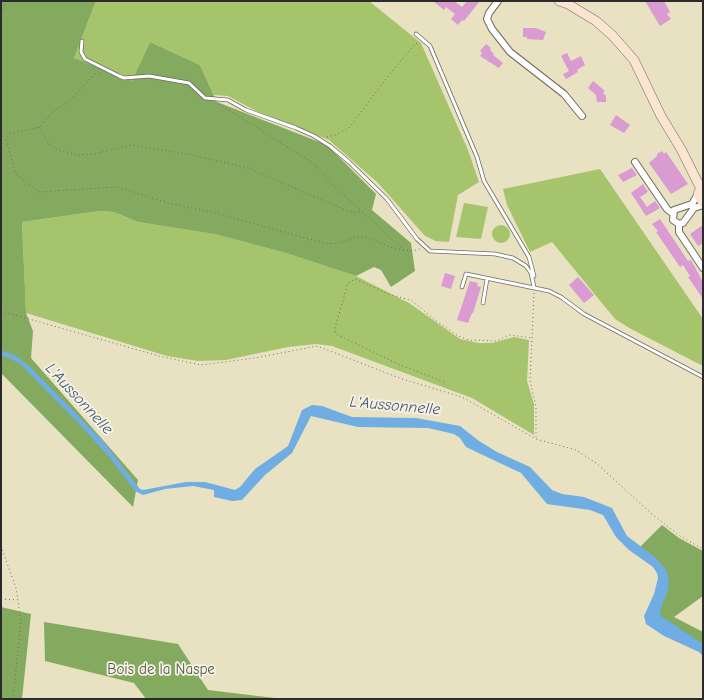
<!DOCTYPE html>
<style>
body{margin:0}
#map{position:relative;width:704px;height:700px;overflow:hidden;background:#e9e2c2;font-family:"Comic Neue",sans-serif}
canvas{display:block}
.frame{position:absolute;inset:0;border:2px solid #2b2b2b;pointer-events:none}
</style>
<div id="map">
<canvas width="704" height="700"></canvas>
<div class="frame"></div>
</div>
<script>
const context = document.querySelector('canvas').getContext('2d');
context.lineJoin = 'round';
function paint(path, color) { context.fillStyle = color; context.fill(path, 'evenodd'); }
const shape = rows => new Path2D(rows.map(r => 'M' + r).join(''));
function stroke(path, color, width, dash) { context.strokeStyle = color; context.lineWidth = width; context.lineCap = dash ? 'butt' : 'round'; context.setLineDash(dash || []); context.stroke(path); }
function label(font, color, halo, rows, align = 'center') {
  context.font = font + ' "Comic Neue",sans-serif'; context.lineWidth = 3.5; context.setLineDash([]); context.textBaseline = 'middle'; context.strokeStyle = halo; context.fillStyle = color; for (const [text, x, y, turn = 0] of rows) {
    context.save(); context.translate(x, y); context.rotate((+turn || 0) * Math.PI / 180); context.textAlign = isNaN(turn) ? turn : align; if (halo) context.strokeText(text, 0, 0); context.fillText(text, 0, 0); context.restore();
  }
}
paint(shape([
 [96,1,369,1,421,43,468,150,479,182,458,195,449,242,436,241,425,236,378,183,329,140,256,111,228,96,214,95,200,65,150,42,132,82,74,58],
 [600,169,703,319,703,366,631,329,615,319,552,242,530,252,507,205,503,189],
 [464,203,488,207,481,239,456,237],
 [100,211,114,212,138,222,216,234,286,253,356,276,409,303,460,339,479,343,492,343,514,337,529,340,527,381,534,404,534,435,472,398,332,346,316,344,288,347,226,360,198,361,167,356,26,313,22,222],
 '492 234a9 9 0 1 1 18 0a9 9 0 1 1-18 0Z'
]), '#a5c46c');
paint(shape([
 [1,1,96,1,74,58,132,81,150,42,200,65,217,102,327,145,376,194,372,210,411,243,415,271,391,287,381,270,374,267,356,276,286,253,215,234,138,222,114,212,100,211,22,222,26,313,33,331,31,358,138,480,133,507,1,373],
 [662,525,679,538,703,551,703,596,674,617,703,632,703,647,661,620,655,610,663,579,640,547],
 [1,607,31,614,22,699,1,699],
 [44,622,178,644,208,690,283,699,146,699,134,683,45,661]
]), '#84aa60');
paint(shape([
 [1,350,16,356,29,366,104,442,140,489,143,490,186,482,205,482,235,490,240,487,255,469,288,446,302,410,312,405,322,406,352,417,416,418,460,426,479,441,497,452,530,467,552,490,562,494,584,497,612,508,627,536,655,557,666,570,669,579,668,590,660,611,661,616,703,644,703,656,699,652,664,636,646,624,644,616,654,594,658,578,657,573,653,567,629,550,616,537,603,515,590,510,547,504,521,473,466,447,460,438,454,434,428,428,358,427,311,416,292,453,265,475,242,500,232,501,214,497,214,490,193,486,165,489,143,495,135,491,110,458,83,428,21,365,13,360,1,355]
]), '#6fade2');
paint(shape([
 [433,1,454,1,462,7,467,1,480,1,464,21,462,20,458,25,451,19,455,14,446,7,444,10],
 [645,1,664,1,670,12,667,14,671,19,660,26],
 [523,28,536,28,546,32,543,40,527,39,527,37,523,37],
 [486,44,491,48,490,50,494,54,493,55,503,63,499,68,480,56,482,53,480,51],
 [567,53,571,61,581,56,585,65,577,70,578,72,566,79,563,74,569,71,561,56],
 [593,81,605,91,603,93,606,96,606,102,597,102,596,95,588,88],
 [616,115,630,125,624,133,610,125],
 [662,151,664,154,666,152,688,184,671,194,649,163,657,156,657,154],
 [632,168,637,175,623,182,618,175],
 [643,184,648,192,640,197,647,207,655,201,660,208,646,216,631,193],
 [660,219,688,261,691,260,703,282,703,299,688,277,690,276,683,265,680,267,656,232,658,231,652,224],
 [703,225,703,243,698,246,690,234],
 [445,273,455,276,451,289,441,286],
 [578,277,594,295,584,303,569,285],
 [470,281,478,283,477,286,481,287,473,313,472,313,468,323,457,320]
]), '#d99bd2');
const lane = shape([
 [416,34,430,46,477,157,484,181,529,257,534,276],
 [82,41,81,52,85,59,119,76,124,78,149,76,189,83,205,98,228,100,246,110,296,128,314,136,330,146,349,162,387,199,417,239,430,251,495,254,513,258,526,266,531,273,534,287],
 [462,287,466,274,549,291,561,297,584,314,703,377],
 [483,303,487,279]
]);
const street = shape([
 [498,1,489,13,487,19,492,29,510,52,564,94,582,116],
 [635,162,667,209,672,213],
 [698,194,692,204,674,210,673,220,679,224,683,223,694,208,703,205],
 [679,224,679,232,703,268]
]);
const secondary = shape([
 [559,1,568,4,596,21,612,35,634,60,661,116,681,149,700,187],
 [703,184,698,194,703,203]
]);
stroke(lane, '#6e6b60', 4.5);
stroke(street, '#6e6b60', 8);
stroke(secondary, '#6e6b60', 10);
stroke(shape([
 [1,13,6,1],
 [100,73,95,74,69,101,54,111,39,127,9,134,6,140,16,174,39,192,117,187,168,203,212,212,327,244,339,243,356,237,366,237,395,249,404,250],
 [219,104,313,163,335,187,404,250,413,251,420,249],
 [39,127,50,145,58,150,78,155,94,154,131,145,191,155,248,168,350,212,362,212],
 [327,137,335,135,349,128,389,75,415,44,419,43],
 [534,293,530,381,536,406,536,439],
 [1,311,159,356,201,365,255,358,317,346,402,379,462,397,536,439,576,450,596,463,653,515,680,536,703,549],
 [444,382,398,364,336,334,335,328,348,283,355,279,391,295,411,300,435,320,458,336,469,340,496,341,509,335,533,338],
 [1,546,16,588,21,621,13,699],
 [1,599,17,600]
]), '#6e6b60', 1, [1, 3]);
stroke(lane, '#fff', 3);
stroke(street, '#fff', 6);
stroke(secondary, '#fce5d0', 9);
label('15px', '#50593e', '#f7f3e8', [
 ["Bois de la Naspe",161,670]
]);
label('italic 16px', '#43586b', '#f7f3e8', [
 ["L'Aussonnelle",79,399,47],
 ["L'Aussonnelle",395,406,5]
]);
</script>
